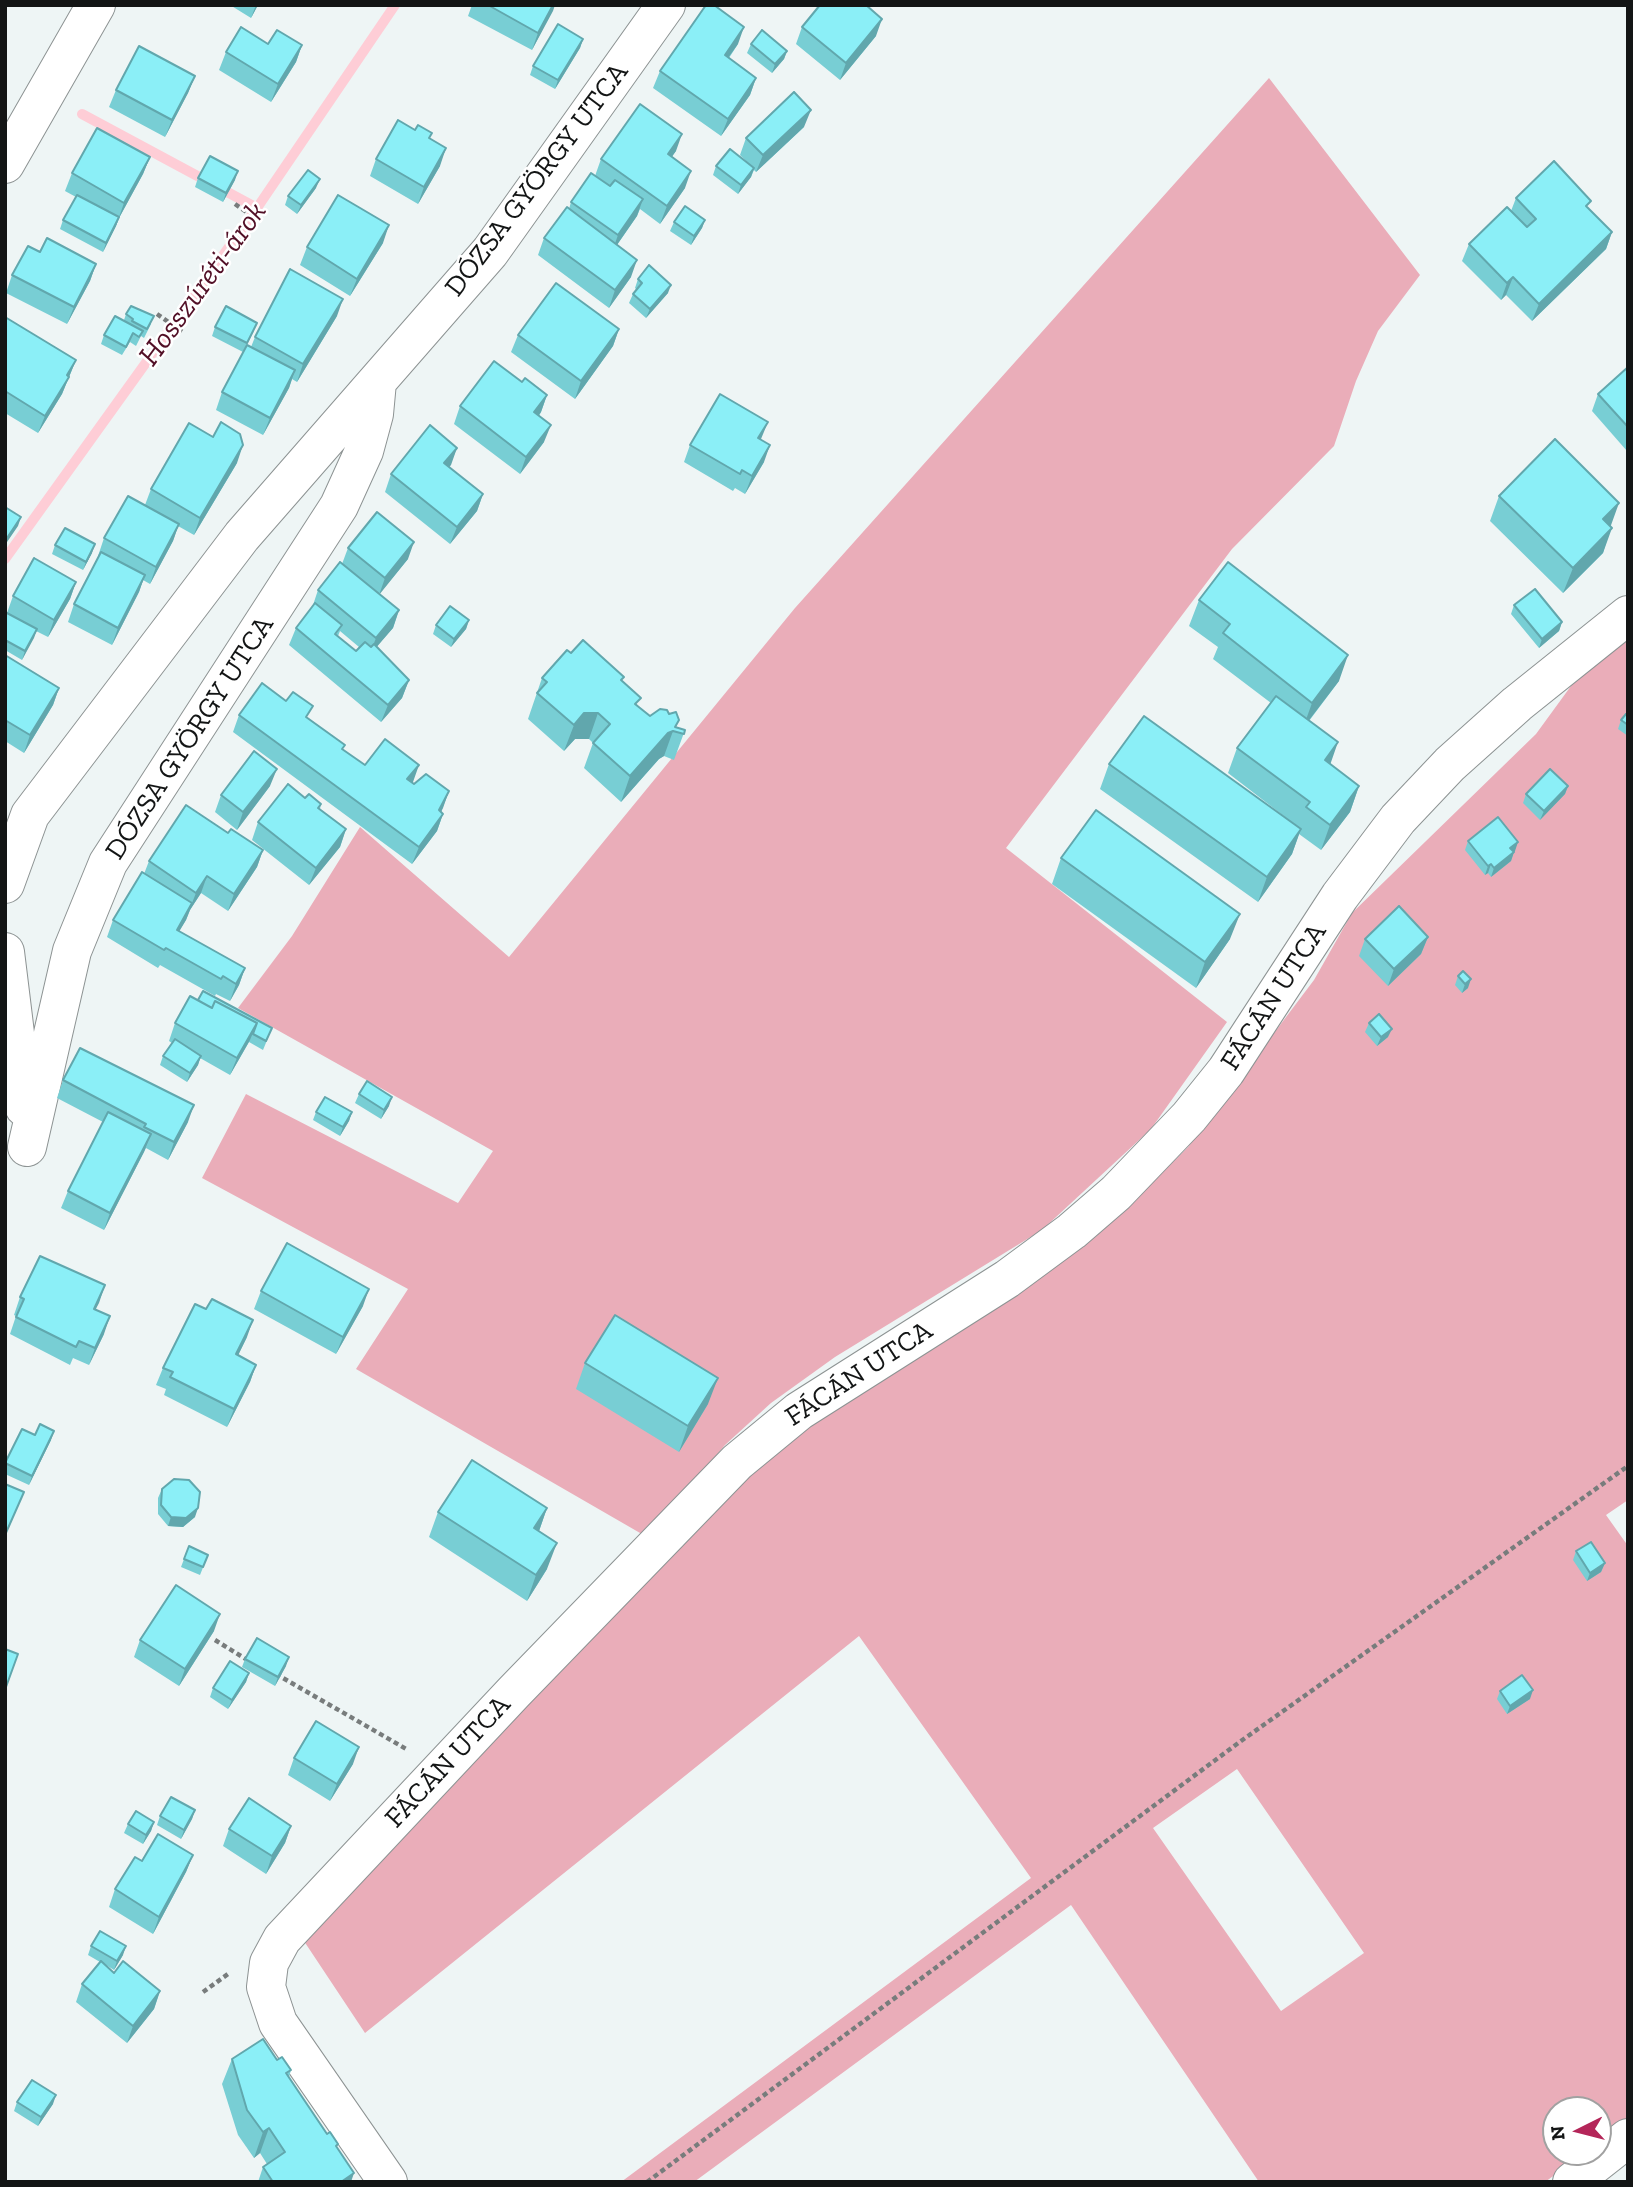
<!DOCTYPE html>
<meta charset="utf-8">
<style>
body{margin:0}
#map{position:relative;width:1633px;height:2187px;overflow:hidden;background:#eef5f5;font-family:"Zilla Slab",serif}
canvas{display:block}
.frame{position:absolute;inset:0;border:7px solid #131515;pointer-events:none}
.north{position:absolute;left:1542px;top:2096px;width:70px;height:70px;box-sizing:border-box;background:#fff;border:2px solid #a1a1a1;border-radius:50%;rotate:264deg;font-size:19px;font-weight:700;line-height:28px;text-align:center;color:#131515}
.north::after{content:'';display:block;margin:auto;width:24px;height:32px;background:#b42659;clip-path:polygon(50% 0,100% 100%,50% 72%,0 100%)}
</style>
<div id="map">
<canvas width="1633" height="2187"></canvas>
<div class="frame"></div>
<div class="north">N</div>
</div>
<script>
const context = document.querySelector('canvas').getContext('2d');
context.lineJoin = 'round';
function paint(path, color) { context.fillStyle = color; context.fill(path, 'evenodd'); }
const shape = rows => new Path2D(rows.map(r => 'M' + r).join(''));
function stroke(path, color, width, dash) { context.strokeStyle = color; context.lineWidth = width; context.lineCap = dash ? 'butt' : 'round'; context.setLineDash(dash || []); context.stroke(path); }
function label(font, color, halo, rows, align = 'center') {
  context.font = font + ' "Zilla Slab",serif'; context.lineWidth = 5; context.setLineDash([]); context.textBaseline = 'middle'; context.strokeStyle = halo; context.fillStyle = color; for (const [text, x, y, turn = 0] of rows) {
    context.save(); context.translate(x, y); context.rotate((+turn || 0) * Math.PI / 180); context.textAlign = isNaN(turn) ? turn : align; if (halo) context.strokeText(text, 0, 0); context.fillText(text, 0, 0); context.restore();
  }
}
paint(shape([
 [1269,78,1420,275,1378,331,1356,381,1334,446,1232,549,1006,848,1227,1022,1151,1129,1042,1230,835,1357,771,1403,725,1445,648,1537,1147,1188,1188,1147,1314,980,1352,913,1536,734,1579,675,1628,640,1628,1500,1606,1515,1628,1546,1628,2121,1598,2143,1598,2110,1556,2110,1556,2152,1586,2152,1545,2182,1259,2182,1071,1905,694,2182,621,2182,1031,1878,859,1636,365,2033,288,1917,647,1537,356,1369,408,1289,202,1178,246,1094,458,1203,493,1151,238,1008,292,936,360,827,509,957,795,608],
 [1237,1769,1364,1953,1281,2011,1153,1828]
]), '#eaadb9');
stroke(shape([
 [82,114,257,208],
 [5,559,257,208,395,5]
]), '#fecdd6', 10);
const minor = shape([
 [5,884,30,815,242,536,490,252,666,5],
 [5,952,24,1107,30,1109],
 [27,1147,72,951,108,863,339,506,364,451,374,414,377,382],
 [388,2182,278,2023,266,1987,269,1963,282,1939,514,1692,737,1462,799,1411,1007,1279,1072,1231,1116,1193,1189,1117,1226,1071,1340,896,1398,819,1450,764,1517,704,1628,615],
 [1572,2182,1628,2138]
]);
const secondary = shape([
 [5,164,96,5]
]);
stroke(minor, '#8d9393', 40);
stroke(secondary, '#8d9393', 40);
stroke(shape([
 [235,204,258,220],
 [157,314,184,333],
 [215,1640,249,1661],
 [276,1674,408,1750],
 [203,1992,228,1974],
 [647,2182,1241,1741,1628,1466]
]), '#787c7c', 4.5, [5, 3.5]);
stroke(minor, '#fff', 38);
stroke(secondary, '#fff', 38);
paint(shape([
 [230,5,258,5,251,18],
 [472,5,555,5,532,50,468,16],
 [802,27,876,36,840,80,796,44],
 [583,39,580,48,555,89,530,75,533,66],
 [268,44,302,45,296,62,271,102,219,70,226,52],
 [738,44,729,58,756,78,750,95,721,136,653,88,660,71],
 [751,44,787,51,784,59,772,73,747,53],
 [195,76,188,93,165,137,109,107,116,90],
 [804,127,756,172,754,170,751,177,738,194,713,175,716,166,746,161,740,155,746,138],
 [676,151,672,156,685,188,660,224,640,209,637,216,617,245,631,277,609,308,538,255,544,238,569,209,571,202,595,176,601,159],
 [150,157,143,174,119,218,116,226,103,252,60,229,63,220,76,197,65,191,72,173],
 [376,159,440,166,418,204,370,176],
 [198,178,235,180,223,202,195,187],
 [316,188,297,214,285,205,288,196],
 [1516,198,1588,208,1612,232,1606,249,1532,321,1506,295,1501,300,1462,261,1469,244,1511,211],
 [705,220,702,228,691,245,670,231,674,222],
 [383,243,350,296,300,265,307,247],
 [40,252,96,264,90,281,67,324,6,293,12,275],
 [638,279,668,293,646,318,629,303,633,294,636,289,635,288],
 [126,314,151,324,144,338,141,336,136,346,130,342,122,355,101,344,104,335,124,320],
 [337,316,297,382,292,379,289,388,263,435,216,410,222,392,251,347,255,337],
 [5,317,76,360,62,394,38,433,5,413],
 [215,327,254,331,243,352,212,336],
 [619,329,613,346,575,399,511,352,518,335],
 [1628,367,1628,450,1627,451,1592,411,1598,394],
 [522,382,547,395,541,412,539,416,544,442,520,474,454,424,460,406],
 [761,440,764,462,745,494,735,488,733,491,684,462,690,445],
 [457,448,449,467,483,494,477,511,450,544,385,492,391,474],
 [237,463,194,535,178,526,173,541,150,584,143,580,139,592,112,645,68,622,74,604,99,556,98,556,104,538,145,505,151,489],
 [1499,496,1611,526,1603,553,1563,593,1490,521],
 [55,545,92,553,83,570,52,554],
 [348,548,408,559,379,594,399,610,393,628,376,647,409,680,402,698,381,722,289,645,296,628,312,608,318,590,342,564],
 [340,631,359,647,356,651,338,636],
 [76,582,70,599,48,637,36,631,22,660,5,650,5,612,7,613,13,596],
 [1199,600,1339,681,1309,721,1330,764,1359,786,1350,812,1321,850,1299,834,1292,854,1258,902,1100,789,1109,764,1298,827,1228,773,1237,748,1271,703,1213,659,1218,647,1189,626],
 [1514,605,1562,622,1559,631,1539,648,1511,614],
 [469,620,466,629,451,647,433,634,436,625],
 [571,653,622,681,638,706,650,716,669,714,679,720,676,727,685,730,674,760,664,756,659,759,621,802,584,768,593,743,589,739,575,739,564,751,528,719,542,678],
 [5,655,59,688,53,705,24,753,5,741],
 [286,701,344,750,365,765,414,784,449,791,441,812,443,814,437,831,412,864,233,732,239,715],
 [1628,716,1628,736,1618,729,1621,720],
 [270,786,237,830,215,812,221,795],
 [1568,786,1565,794,1540,820,1523,803,1526,794],
 [305,798,321,804,320,809,346,829,340,847,309,885,252,840,258,822],
 [228,833,263,850,257,867,228,911,201,893,190,910,186,920,179,931,245,968,239,985,230,1001,216,994,215,996,160,965,158,968,107,937,113,920,144,874,149,861],
 [1468,841,1515,851,1514,852,1511,861,1491,877,1488,873,1485,875,1465,850],
 [1061,858,1230,939,1196,988,1052,884],
 [1428,937,1421,954,1388,986,1359,956,1365,939],
 [1463,971,1468,988,1462,993,1455,985,1458,976],
 [198,1000,272,1028,263,1050,249,1042,230,1075,200,1058,198,1065,187,1082,160,1065,163,1056,172,1043,169,1041,175,1023],
 [1369,1023,1388,1037,1377,1046,1365,1032],
 [63,1080,188,1122,168,1160,146,1148,104,1230,61,1208,68,1191,103,1122,57,1098],
 [359,1094,389,1106,381,1119,355,1103],
 [316,1112,352,1112,349,1121,340,1136,313,1120],
 [105,1285,95,1310,104,1334,89,1365,73,1358,70,1365,10,1334,16,1316,14,1315,20,1297],
 [261,1291,363,1306,336,1354,254,1309],
 [247,1337,238,1355,256,1365,250,1382,227,1427,164,1395,166,1389,156,1385,163,1368],
 [585,1363,708,1404,679,1452,576,1389],
 [35,1435,51,1440,29,1485,5,1474,5,1463],
 [162,1489,195,1517,183,1527,168,1526,158,1514,158,1498],
 [547,1508,539,1531,547,1569,527,1601,429,1537,438,1512],
 [189,1546,208,1555,200,1575,181,1567],
 [1576,1551,1605,1563,1601,1572,1587,1581,1573,1560],
 [214,1631,179,1686,134,1657,140,1640],
 [245,1659,286,1666,275,1686,242,1667],
 [249,1673,246,1682,228,1709,210,1697,213,1688],
 [1500,1691,1530,1699,1507,1714,1497,1699],
 [294,1758,353,1764,330,1801,288,1775],
 [195,1810,192,1819,181,1839,157,1825,160,1816],
 [154,1822,151,1831,143,1844,124,1833,128,1824],
 [291,1826,285,1843,266,1874,223,1846,229,1829],
 [193,1855,186,1872,153,1934,109,1907,115,1889,142,1861],
 [91,1946,123,1955,114,1970,106,1965,114,1973,160,1991,154,2009,127,2043,76,2002,82,1984,100,1962,88,1955],
 [232,2059,277,2060,291,2070,289,2077,337,2148,351,2182,258,2182,263,2167,267,2164,260,2153,254,2158,238,2135,222,2084],
 [17,2102,53,2104,38,2126,14,2111]
]), '#78ced4');
paint(shape([
 [256,5,258,5,251,18],
 [553,5,555,5,553,11,532,50,538,33],
 [882,19,876,36,840,80,846,63],
 [744,27,738,44,718,72,725,55],
 [583,39,580,48,555,89,558,80],
 [302,45,296,62,271,102,278,84],
 [787,51,784,59,772,73,775,64],
 [195,76,188,93,165,137,172,120],
 [756,78,750,95,721,136,728,119],
 [811,110,804,127,756,172,763,155],
 [682,134,676,151,662,171,668,154],
 [446,148,440,166,418,204,424,187],
 [150,157,143,174,119,218,116,226,103,252,106,243,118,220,124,203],
 [754,168,751,177,738,194,741,185],
 [238,171,235,180,223,202,226,193],
 [691,171,685,188,660,224,667,206],
 [320,179,316,188,297,214,301,205],
 [643,199,637,216,612,252,618,235],
 [705,220,702,228,691,245,694,236],
 [389,225,383,243,350,296,357,279],
 [1612,232,1606,249,1532,321,1539,304],
 [637,260,631,277,609,308,615,290],
 [96,264,90,281,67,324,74,307],
 [1513,277,1506,295,1501,300,1507,283],
 [671,285,668,293,646,318,650,309],
 [343,299,337,316,297,382,303,364],
 [619,329,613,346,575,399,581,381],
 [76,360,62,394,38,433,45,416,67,375],
 [295,370,289,388,263,435,270,418],
 [547,395,541,412,528,430,534,412],
 [768,422,761,439,752,456,758,438],
 [551,425,544,442,520,474,526,457],
 [243,445,237,463,194,535,200,518],
 [770,445,764,462,745,494,752,476],
 [457,448,451,465,438,481,444,463],
 [483,494,477,511,450,544,457,527],
 [1619,503,1610,528,1603,519],
 [21,517,18,526,5,545,5,541],
 [179,524,173,541,150,584,156,567],
 [1612,528,1603,553,1563,593,1573,568],
 [414,542,408,559,379,595,385,578],
 [95,544,92,553,83,570,86,562],
 [145,575,139,592,112,645,118,628],
 [76,582,70,599,48,637,54,620],
 [399,610,393,628,369,656,376,638],
 [469,620,466,629,451,647,454,639],
 [1562,622,1559,631,1539,648,1542,639],
 [37,629,34,638,22,660,25,651],
 [1348,655,1339,681,1303,728,1312,703],
 [409,680,402,698,381,722,388,705],
 [59,688,53,705,24,753,30,735],
 [584,713,598,713,589,739,575,739,564,751,574,725],
 [673,731,664,756,659,759,621,802,630,776,668,733],
 [1338,742,1329,768,1325,760],
 [419,765,413,782,401,797,407,779],
 [277,769,270,786,237,830,243,812],
 [1359,786,1350,812,1321,850,1330,825],
 [1568,786,1565,794,1540,820,1544,811],
 [449,791,443,808,433,828,439,810],
 [443,814,437,831,412,864,419,847],
 [346,829,340,847,309,885,316,868],
 [1301,829,1292,854,1258,902,1267,877],
 [1518,842,1515,851,1507,857,1510,848],
 [263,850,257,867,228,911,234,894],
 [1514,852,1511,861,1491,877,1494,868],
 [1491,864,1488,873,1485,875,1488,866],
 [207,876,201,893,190,910,186,920,170,947,177,930,192,903,196,893],
 [1240,914,1230,939,1196,988,1205,962],
 [1428,937,1421,954,1388,986,1394,969],
 [245,968,239,985,230,1001,236,984],
 [1471,979,1468,988,1462,993,1465,984],
 [257,1023,250,1040,230,1075,237,1058],
 [1392,1029,1388,1037,1377,1046,1381,1037],
 [201,1056,198,1065,187,1082,190,1073],
 [392,1097,389,1106,381,1119,384,1110],
 [194,1105,188,1122,168,1160,174,1142],
 [352,1112,349,1121,340,1136,343,1127],
 [151,1134,144,1152,104,1230,110,1213],
 [105,1285,99,1303,87,1326,94,1309],
 [369,1289,363,1306,336,1354,343,1337],
 [110,1316,104,1334,89,1365,95,1348],
 [253,1320,247,1337,230,1372,236,1354],
 [256,1365,250,1382,227,1427,234,1409],
 [718,1378,708,1404,679,1452,688,1426],
 [54,1431,51,1440,29,1485,32,1476],
 [198,1508,195,1517,183,1527,168,1526,171,1517],
 [547,1508,538,1534,534,1528],
 [557,1543,547,1569,527,1601,536,1575],
 [1605,1563,1601,1572,1587,1581,1590,1573],
 [220,1614,214,1631,179,1686,185,1669],
 [289,1657,286,1666,275,1686,278,1677],
 [249,1673,246,1682,228,1709,232,1700],
 [1533,1690,1530,1699,1507,1714,1510,1706],
 [359,1747,353,1764,330,1801,337,1784],
 [195,1810,192,1819,181,1839,184,1830],
 [154,1822,151,1831,143,1844,146,1835],
 [291,1826,285,1843,266,1874,272,1856],
 [193,1855,186,1872,153,1934,159,1917],
 [126,1946,123,1955,114,1970,117,1961],
 [160,1991,154,2009,127,2043,133,2026],
 [56,2095,53,2104,38,2126,41,2117],
 [269,2128,260,2153,254,2158,263,2132],
 [354,2173,351,2182,341,2182]
]), '#61a7ad');
const building = shape([
 [488,5,553,5,538,33,488,5],
 [706,5,714,5,744,27,725,55,756,78,728,119,660,71,706,5],
 [820,5,866,5,882,19,846,63,802,27,820,5],
 [558,24,583,39,558,80,533,66,558,24],
 [241,27,268,44,277,30,302,45,278,84,226,52,241,27],
 [762,30,787,51,775,64,751,44,762,30],
 [139,46,195,76,172,120,116,90,139,46],
 [794,92,811,110,763,155,746,138,794,92],
 [640,104,682,134,668,154,691,171,667,206,601,159,640,104],
 [398,120,415,130,418,125,432,133,429,138,446,148,424,187,376,159,398,120],
 [97,128,150,157,124,203,72,173,97,128],
 [730,149,754,168,741,185,716,166,730,149],
 [210,156,238,171,226,193,198,178,210,156],
 [1554,161,1591,201,1586,206,1612,232,1539,304,1513,277,1507,283,1469,244,1507,207,1527,227,1536,219,1516,198,1554,161],
 [308,170,320,179,301,205,288,196,308,170],
 [591,173,610,186,615,180,643,199,618,235,571,202,591,173],
 [77,195,119,217,106,243,63,220,77,195],
 [338,195,389,225,357,279,307,247,338,195],
 [685,206,705,220,694,236,674,222,685,206],
 [567,207,637,260,615,290,544,238,567,207],
 [47,238,96,264,74,307,12,275,28,246,40,252,47,238],
 [649,265,671,285,650,309,633,294,642,283,638,279,649,265],
 [290,269,343,299,303,364,255,337,290,269],
 [556,283,619,329,581,381,518,335,556,283],
 [131,306,154,316,147,329,132,321,133,319,126,314,131,306],
 [226,306,257,323,247,343,215,327,226,306],
 [115,316,143,331,139,337,133,333,126,347,104,335,115,316],
 [5,317,76,360,67,375,69,377,45,416,5,391,5,317],
 [247,345,295,370,270,418,222,392,247,345],
 [494,361,522,382,525,378,547,395,534,412,551,425,526,457,460,406,494,361],
 [1628,367,1628,427,1598,394,1628,367],
 [720,394,768,422,758,438,770,445,752,476,742,470,740,474,690,445,720,394],
 [221,422,240,434,243,445,200,518,151,489,189,423,213,437,221,422],
 [430,425,457,448,444,463,483,494,457,527,391,474,430,425],
 [1555,439,1619,503,1603,519,1612,528,1573,568,1499,496,1555,439],
 [128,496,179,524,156,567,104,538,128,496],
 [5,507,21,517,5,541,5,507],
 [377,512,414,542,385,578,348,548,377,512],
 [65,528,95,544,86,562,55,545,65,528],
 [101,552,145,575,118,628,74,604,101,552],
 [34,558,76,582,54,620,13,596,34,558],
 [340,562,399,610,376,638,318,590,340,562],
 [1228,562,1348,655,1312,703,1223,633,1230,624,1199,600,1228,562],
 [1535,589,1562,622,1542,639,1514,605,1535,589],
 [315,603,342,625,335,634,356,651,365,642,371,647,374,644,409,680,388,705,296,628,315,603],
 [450,606,469,620,454,639,436,625,450,606],
 [5,612,37,629,25,651,5,640,5,612],
 [583,640,624,677,621,680,641,698,635,704,650,716,660,709,667,710,669,714,676,712,679,720,675,727,685,730,684,734,673,731,668,733,630,776,593,743,610,724,598,713,584,713,574,725,537,693,547,682,542,678,567,650,571,653,583,640],
 [5,655,59,688,30,735,5,720,5,655],
 [262,683,286,701,293,692,313,706,306,717,345,745,342,749,365,765,385,739,419,765,407,779,414,784,426,774,449,791,439,810,443,814,419,847,239,715,262,683],
 [1276,696,1338,742,1325,760,1359,786,1330,825,1306,807,1310,802,1237,748,1276,696],
 [1626,714,1628,716,1628,725,1621,720,1626,714],
 [1144,716,1301,829,1267,877,1109,764,1144,716],
 [254,751,277,769,243,812,221,795,254,751],
 [1550,769,1568,786,1544,811,1526,794,1550,769],
 [288,784,305,798,309,794,321,804,318,808,346,829,316,868,258,822,288,784],
 [186,805,228,833,231,829,263,850,234,894,207,876,196,893,149,861,186,805],
 [1096,810,1240,914,1205,962,1061,858,1096,810],
 [1498,817,1518,842,1510,848,1514,852,1494,868,1491,864,1488,866,1468,841,1498,817],
 [142,872,192,903,177,930,245,968,236,984,223,976,221,979,166,948,164,950,113,920,142,872],
 [1399,906,1428,937,1394,969,1365,939,1399,906],
 [1463,971,1471,979,1465,984,1458,976,1463,971],
 [203,991,272,1028,266,1041,253,1034,257,1023,215,1001,212,1008,198,1000,203,991],
 [190,996,212,1008,215,1001,257,1023,237,1058,175,1023,190,996],
 [1379,1014,1392,1029,1381,1037,1369,1023,1379,1014],
 [175,1039,201,1056,190,1073,163,1056,175,1039],
 [80,1048,194,1105,174,1142,144,1127,146,1124,63,1080,80,1048],
 [367,1081,392,1097,384,1110,359,1094,367,1081],
 [325,1097,352,1112,343,1127,316,1112,325,1097],
 [108,1112,151,1134,110,1213,68,1191,108,1112],
 [287,1243,369,1289,343,1337,261,1291,287,1243],
 [40,1256,105,1285,94,1309,110,1316,95,1348,79,1341,76,1347,16,1317,24,1299,20,1297,40,1256],
 [212,1299,253,1320,236,1354,256,1365,234,1409,170,1377,173,1372,163,1368,195,1304,206,1309,212,1299],
 [615,1315,718,1378,688,1426,585,1363,615,1315],
 [40,1424,54,1431,32,1476,5,1463,22,1429,35,1435,40,1424],
 [472,1460,547,1508,534,1528,557,1543,536,1575,438,1512,472,1460],
 [174,1479,189,1480,200,1492,198,1508,186,1518,171,1517,161,1505,162,1489,174,1479],
 [5,1484,24,1492,5,1535,5,1484],
 [1591,1542,1605,1563,1590,1573,1576,1551,1591,1542],
 [189,1546,208,1555,203,1567,184,1559,189,1546],
 [176,1585,220,1614,185,1669,140,1640,176,1585],
 [257,1638,289,1657,278,1677,245,1659,257,1638],
 [5,1649,18,1654,6,1687,5,1687,5,1649],
 [230,1661,249,1673,232,1700,213,1688,230,1661],
 [1522,1675,1533,1690,1510,1706,1500,1691,1522,1675],
 [316,1721,359,1747,337,1784,294,1758,316,1721],
 [171,1797,195,1810,184,1830,160,1816,171,1797],
 [249,1798,291,1826,272,1856,229,1829,249,1798],
 [136,1811,154,1822,146,1835,128,1824,136,1811],
 [158,1834,193,1855,159,1917,115,1889,135,1857,142,1861,158,1834],
 [100,1931,126,1946,117,1961,91,1946,100,1931],
 [101,1961,114,1973,123,1961,160,1991,133,2026,82,1984,101,1961],
 [263,2039,277,2060,282,2057,291,2070,286,2073,327,2134,330,2132,338,2144,336,2146,354,2173,341,2182,273,2182,263,2167,285,2152,269,2128,263,2132,247,2110,232,2059,263,2039],
 [32,2080,56,2095,41,2117,17,2102,32,2080]
]);
paint(building, '#8beff7');
stroke(building, '#61a7ad', 2);
label('28px', '#131515', '#fff', [
 ["DÓZSA GYÖRGY UTCA",537,180,-53],
 ["DÓZSA GYÖRGY UTCA",190,738,-57],
 ["FÁCÁN UTCA",1274,997,-57],
 ["FÁCÁN UTCA",859,1374,-33],
 ["FÁCÁN UTCA",448,1762,-47]
]);
label('italic 30px', '#520f26', '#fff', [
 ["Hosszúréti-árok",203,284,-54]
]);
</script>
